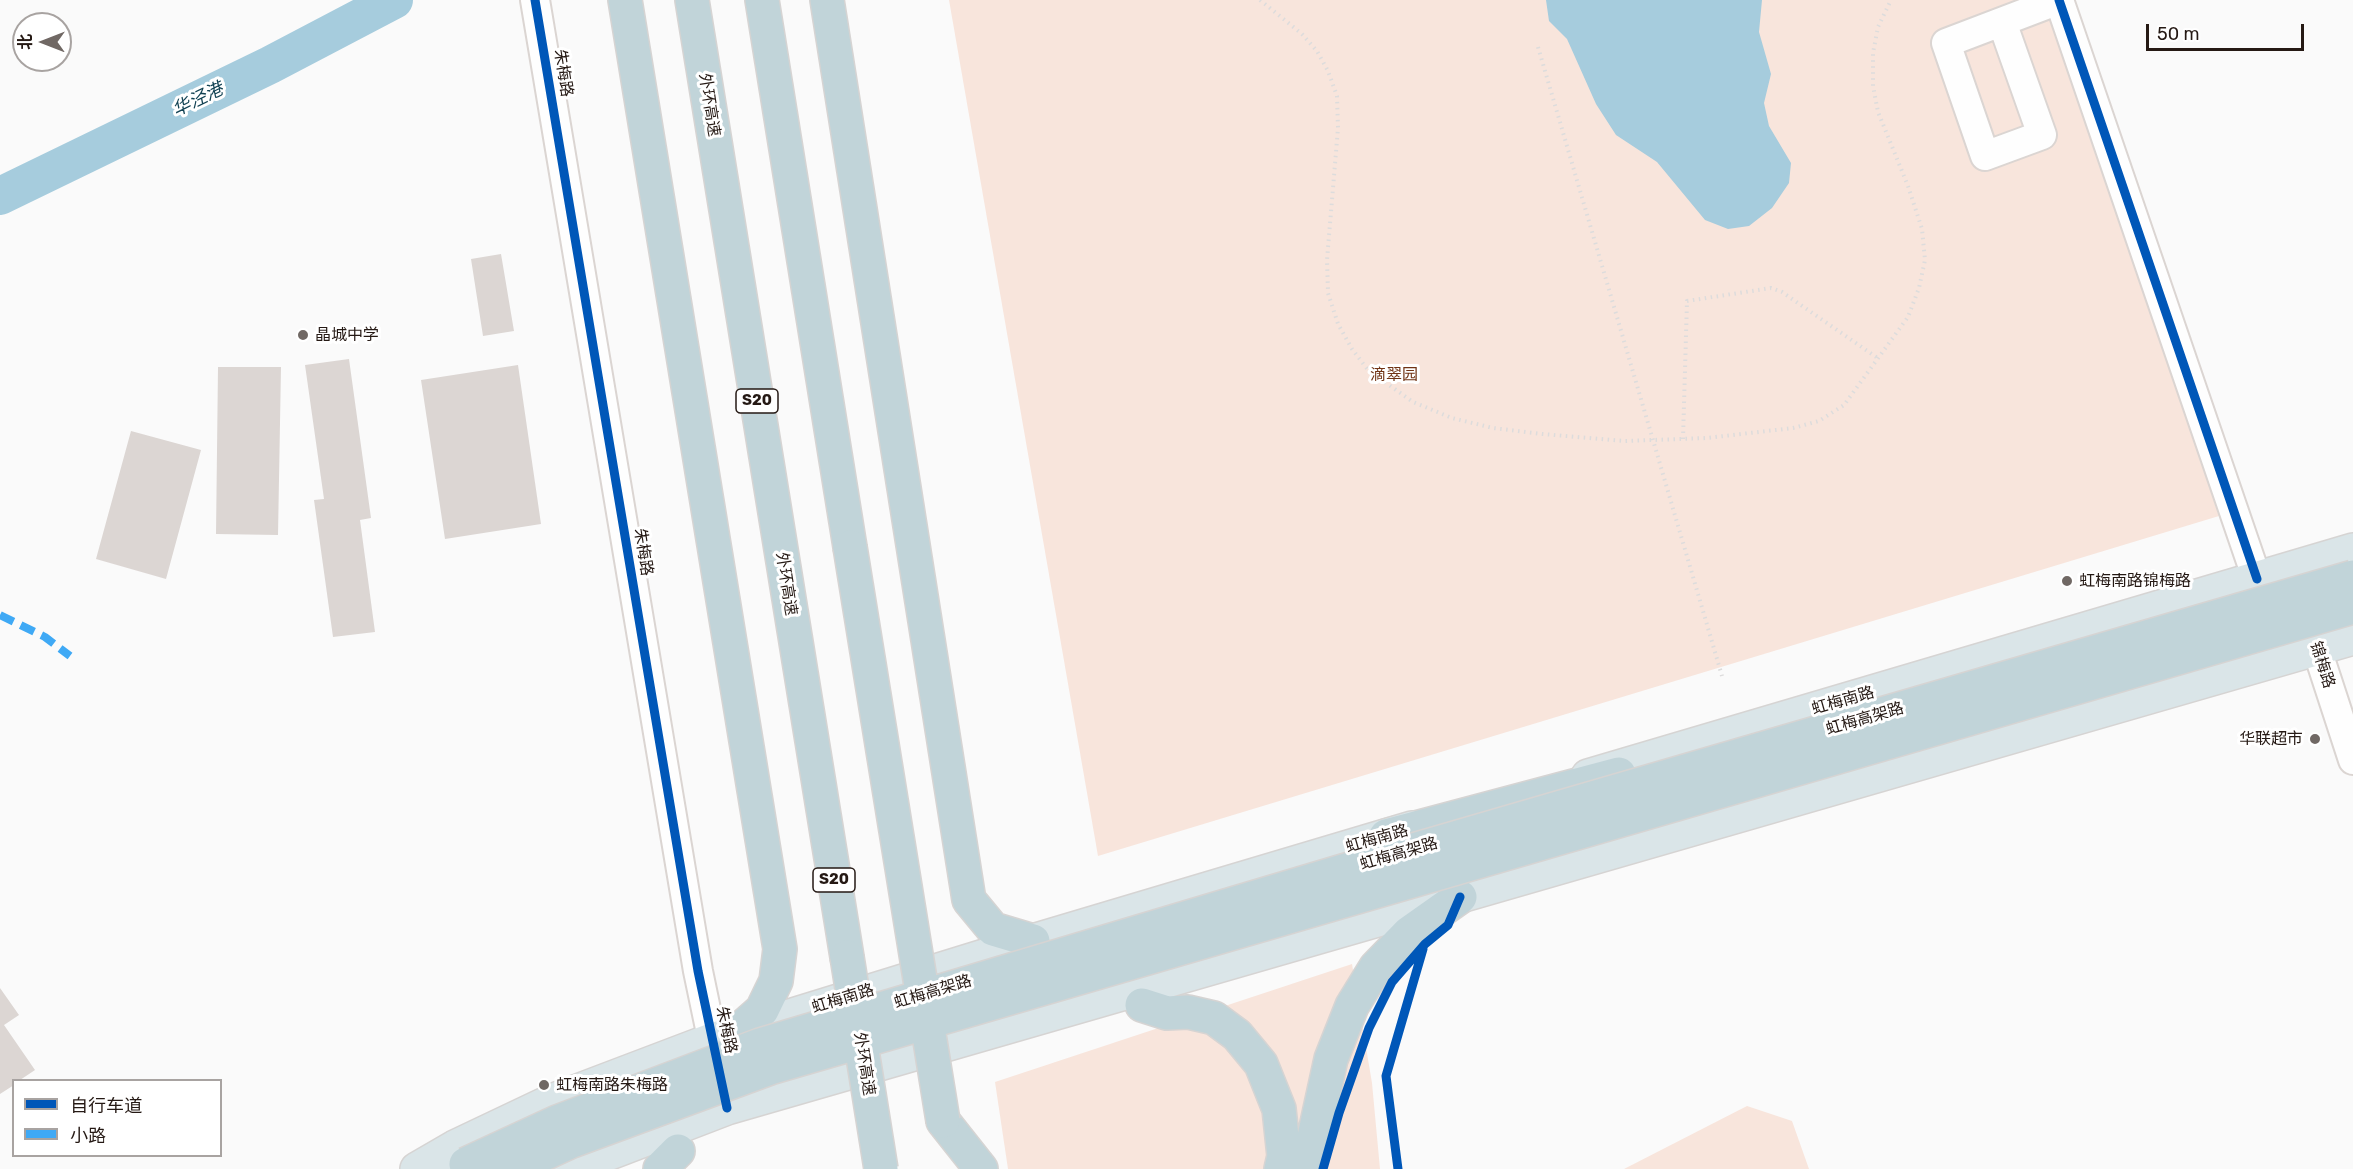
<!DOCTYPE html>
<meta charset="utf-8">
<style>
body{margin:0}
#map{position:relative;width:2353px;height:1169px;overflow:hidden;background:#fafafa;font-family:Rubik,"Noto Sans SC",sans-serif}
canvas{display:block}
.legend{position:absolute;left:12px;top:1079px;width:210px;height:78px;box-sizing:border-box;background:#fff;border:2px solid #a8a3a1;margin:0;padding:8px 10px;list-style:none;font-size:18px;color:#251914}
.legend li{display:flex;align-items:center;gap:12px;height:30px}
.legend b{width:30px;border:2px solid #a8a3a1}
.north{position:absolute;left:12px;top:12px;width:60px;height:60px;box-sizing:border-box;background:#fff;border:2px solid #a8a3a1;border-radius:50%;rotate:270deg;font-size:16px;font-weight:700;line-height:24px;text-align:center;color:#251914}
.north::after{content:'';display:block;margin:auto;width:21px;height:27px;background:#706864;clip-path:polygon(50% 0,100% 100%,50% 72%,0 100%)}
.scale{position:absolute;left:2146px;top:24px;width:158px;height:27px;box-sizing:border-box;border:3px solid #251914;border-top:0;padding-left:8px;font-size:18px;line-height:21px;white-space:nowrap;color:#251914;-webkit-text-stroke:4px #fff;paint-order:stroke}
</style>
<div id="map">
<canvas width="2353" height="1169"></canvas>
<ul class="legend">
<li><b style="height:8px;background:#0057b8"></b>自行车道</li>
<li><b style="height:8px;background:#3fa9f5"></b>小路</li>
</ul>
<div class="north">北</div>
<div class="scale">50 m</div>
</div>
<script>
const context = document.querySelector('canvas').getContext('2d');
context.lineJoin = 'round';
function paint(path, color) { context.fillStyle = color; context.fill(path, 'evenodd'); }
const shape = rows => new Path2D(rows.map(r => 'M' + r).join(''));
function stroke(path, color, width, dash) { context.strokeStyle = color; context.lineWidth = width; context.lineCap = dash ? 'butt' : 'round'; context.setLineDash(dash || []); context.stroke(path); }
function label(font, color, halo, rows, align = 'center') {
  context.font = font + ' Rubik,"Noto Sans SC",sans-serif'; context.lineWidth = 6; context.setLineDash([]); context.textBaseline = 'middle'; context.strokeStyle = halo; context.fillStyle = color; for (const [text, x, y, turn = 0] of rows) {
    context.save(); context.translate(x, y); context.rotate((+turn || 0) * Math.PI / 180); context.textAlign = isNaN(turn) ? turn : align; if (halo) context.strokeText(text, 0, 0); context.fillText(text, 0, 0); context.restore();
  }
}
paint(shape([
 [949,0,2045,0,2219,516,1098,856],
 [1352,964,1372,1083,1380,1169,1008,1169,995,1082],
 [1747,1106,1792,1121,1809,1169,1624,1169]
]), '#f8e5dc');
paint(shape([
 [1546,0,1762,0,1759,32,1771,74,1764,103,1769,126,1791,163,1789,183,1772,208,1749,226,1728,229,1705,220,1657,162,1616,135,1596,104,1567,39,1549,21]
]), '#a6ccdd');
stroke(shape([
 [0,196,270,65,394,0]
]), '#a6ccdd', 38);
paint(shape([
 [501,254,514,331,483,336,471,259],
 [349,359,371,518,360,520,375,632,333,637,314,500,324,499,305,365],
 [518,365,541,524,445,539,421,380],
 [218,367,281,367,278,535,216,534],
 [131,431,201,450,166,579,96,559],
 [0,988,19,1015,4,1025,35,1070,20,1080,14,1080,14,1085,0,1094]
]), '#dcd6d3');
const minor = shape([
 [535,0,698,971,717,1062],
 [2059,0,2257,579],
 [2002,22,2042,135,1985,156,1946,43,2059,0],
 [2310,628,2353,760]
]);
const major = shape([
 [1588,776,2353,550],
 [417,1169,455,1147,554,1100,712,1040,1033,941,1412,828],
 [568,1169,727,1108,2353,638]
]);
const highway = shape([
 [625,0,780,949,776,981,762,1010,737,1032],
 [692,0,847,957],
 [762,0,850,547],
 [827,0,969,900,993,929,1033,941],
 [1386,836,1619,774],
 [1142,1005,1167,1013,1188,1012,1214,1018,1237,1035,1261,1064,1279,1109,1284,1156,1281,1169],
 [943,1121,981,1169],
 [660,1169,678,1151],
 [1307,1169,1331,1059,1352,1006,1376,967,1409,933,1460,897]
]);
stroke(minor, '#dbd5d2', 32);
stroke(major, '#d6d4d3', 36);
stroke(highway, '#d6d4d3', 36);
stroke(shape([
 [1260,0,1302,34,1317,51,1328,71,1337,96,1338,128,1327,260,1328,293,1338,324,1352,349,1368,370,1413,402,1452,418,1493,428,1542,434,1625,441,1707,438,1793,428,1819,421,1844,405,1908,317,1919,288,1925,260,1922,229,1908,186,1878,112,1873,86,1873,53,1878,27,1891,0],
 [1538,47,1722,676],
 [1683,439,1687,301,1771,288,1782,292,1879,359]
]), '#dddcdc', 4, [1.5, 4.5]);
stroke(minor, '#fefefe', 28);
stroke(major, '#dae5e8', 33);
stroke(highway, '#c1d4d9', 33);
const highwayBridge = shape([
 [850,547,943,1121],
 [847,957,881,1169],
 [466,1164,557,1122,760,1045,1403,853,2353,577],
 [511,1169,572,1141,770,1068,2353,607]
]);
stroke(highwayBridge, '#d6d4d3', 36, []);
stroke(highwayBridge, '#c1d4d9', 33);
stroke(shape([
 [0,615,45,637,70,656]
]), '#3fa9f5', 8, [15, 8]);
stroke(shape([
 [535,0,698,971,727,1108],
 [2059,0,2257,579],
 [1323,1169,1339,1113,1369,1028,1392,982,1425,944,1448,925,1460,897],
 [1398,1169,1386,1076,1423,949]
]), '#0057b8', 9);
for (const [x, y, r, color] of [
 [303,335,6,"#706864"],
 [2067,581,6,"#706864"],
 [2315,739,6,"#706864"],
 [544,1085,6,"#706864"]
]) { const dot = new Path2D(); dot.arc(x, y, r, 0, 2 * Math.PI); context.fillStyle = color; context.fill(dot); stroke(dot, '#fff', 2); }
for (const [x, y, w] of [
 [757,401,42],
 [834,880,42]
]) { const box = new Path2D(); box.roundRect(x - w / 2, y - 12, w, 24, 4.5); context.fillStyle = '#fff'; context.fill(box); stroke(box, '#251914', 1.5); }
label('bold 15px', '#251914', null, [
 ["S20",757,401],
 ["S20",834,880]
]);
label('16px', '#251914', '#fff', [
 ["朱梅路",563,73,81],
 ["外环高速",709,105,81],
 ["朱梅路",643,552,81],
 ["外环高速",786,584,81],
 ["锦梅路",2322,665,72],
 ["虹梅南路",1843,701,-16],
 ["虹梅高架路",1865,719,-16],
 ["虹梅南路",1377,839,-16],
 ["虹梅高架路",1399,854,-16],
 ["虹梅高架路",933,992,-17],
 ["虹梅南路",843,999,-17],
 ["朱梅路",726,1030,78],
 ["外环高速",864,1064,81]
]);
label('16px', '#251914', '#fff', [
 ["晶城中学",315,335],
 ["虹梅南路锦梅路",2079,581],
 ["华联超市",2303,739,"right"],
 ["虹梅南路朱梅路",556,1085]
], 'left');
label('16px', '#703314', '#fff', [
 ["滴翠园",1394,375]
]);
label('italic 18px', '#124253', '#fff', [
 ["华泾港",198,100,-26]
]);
</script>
